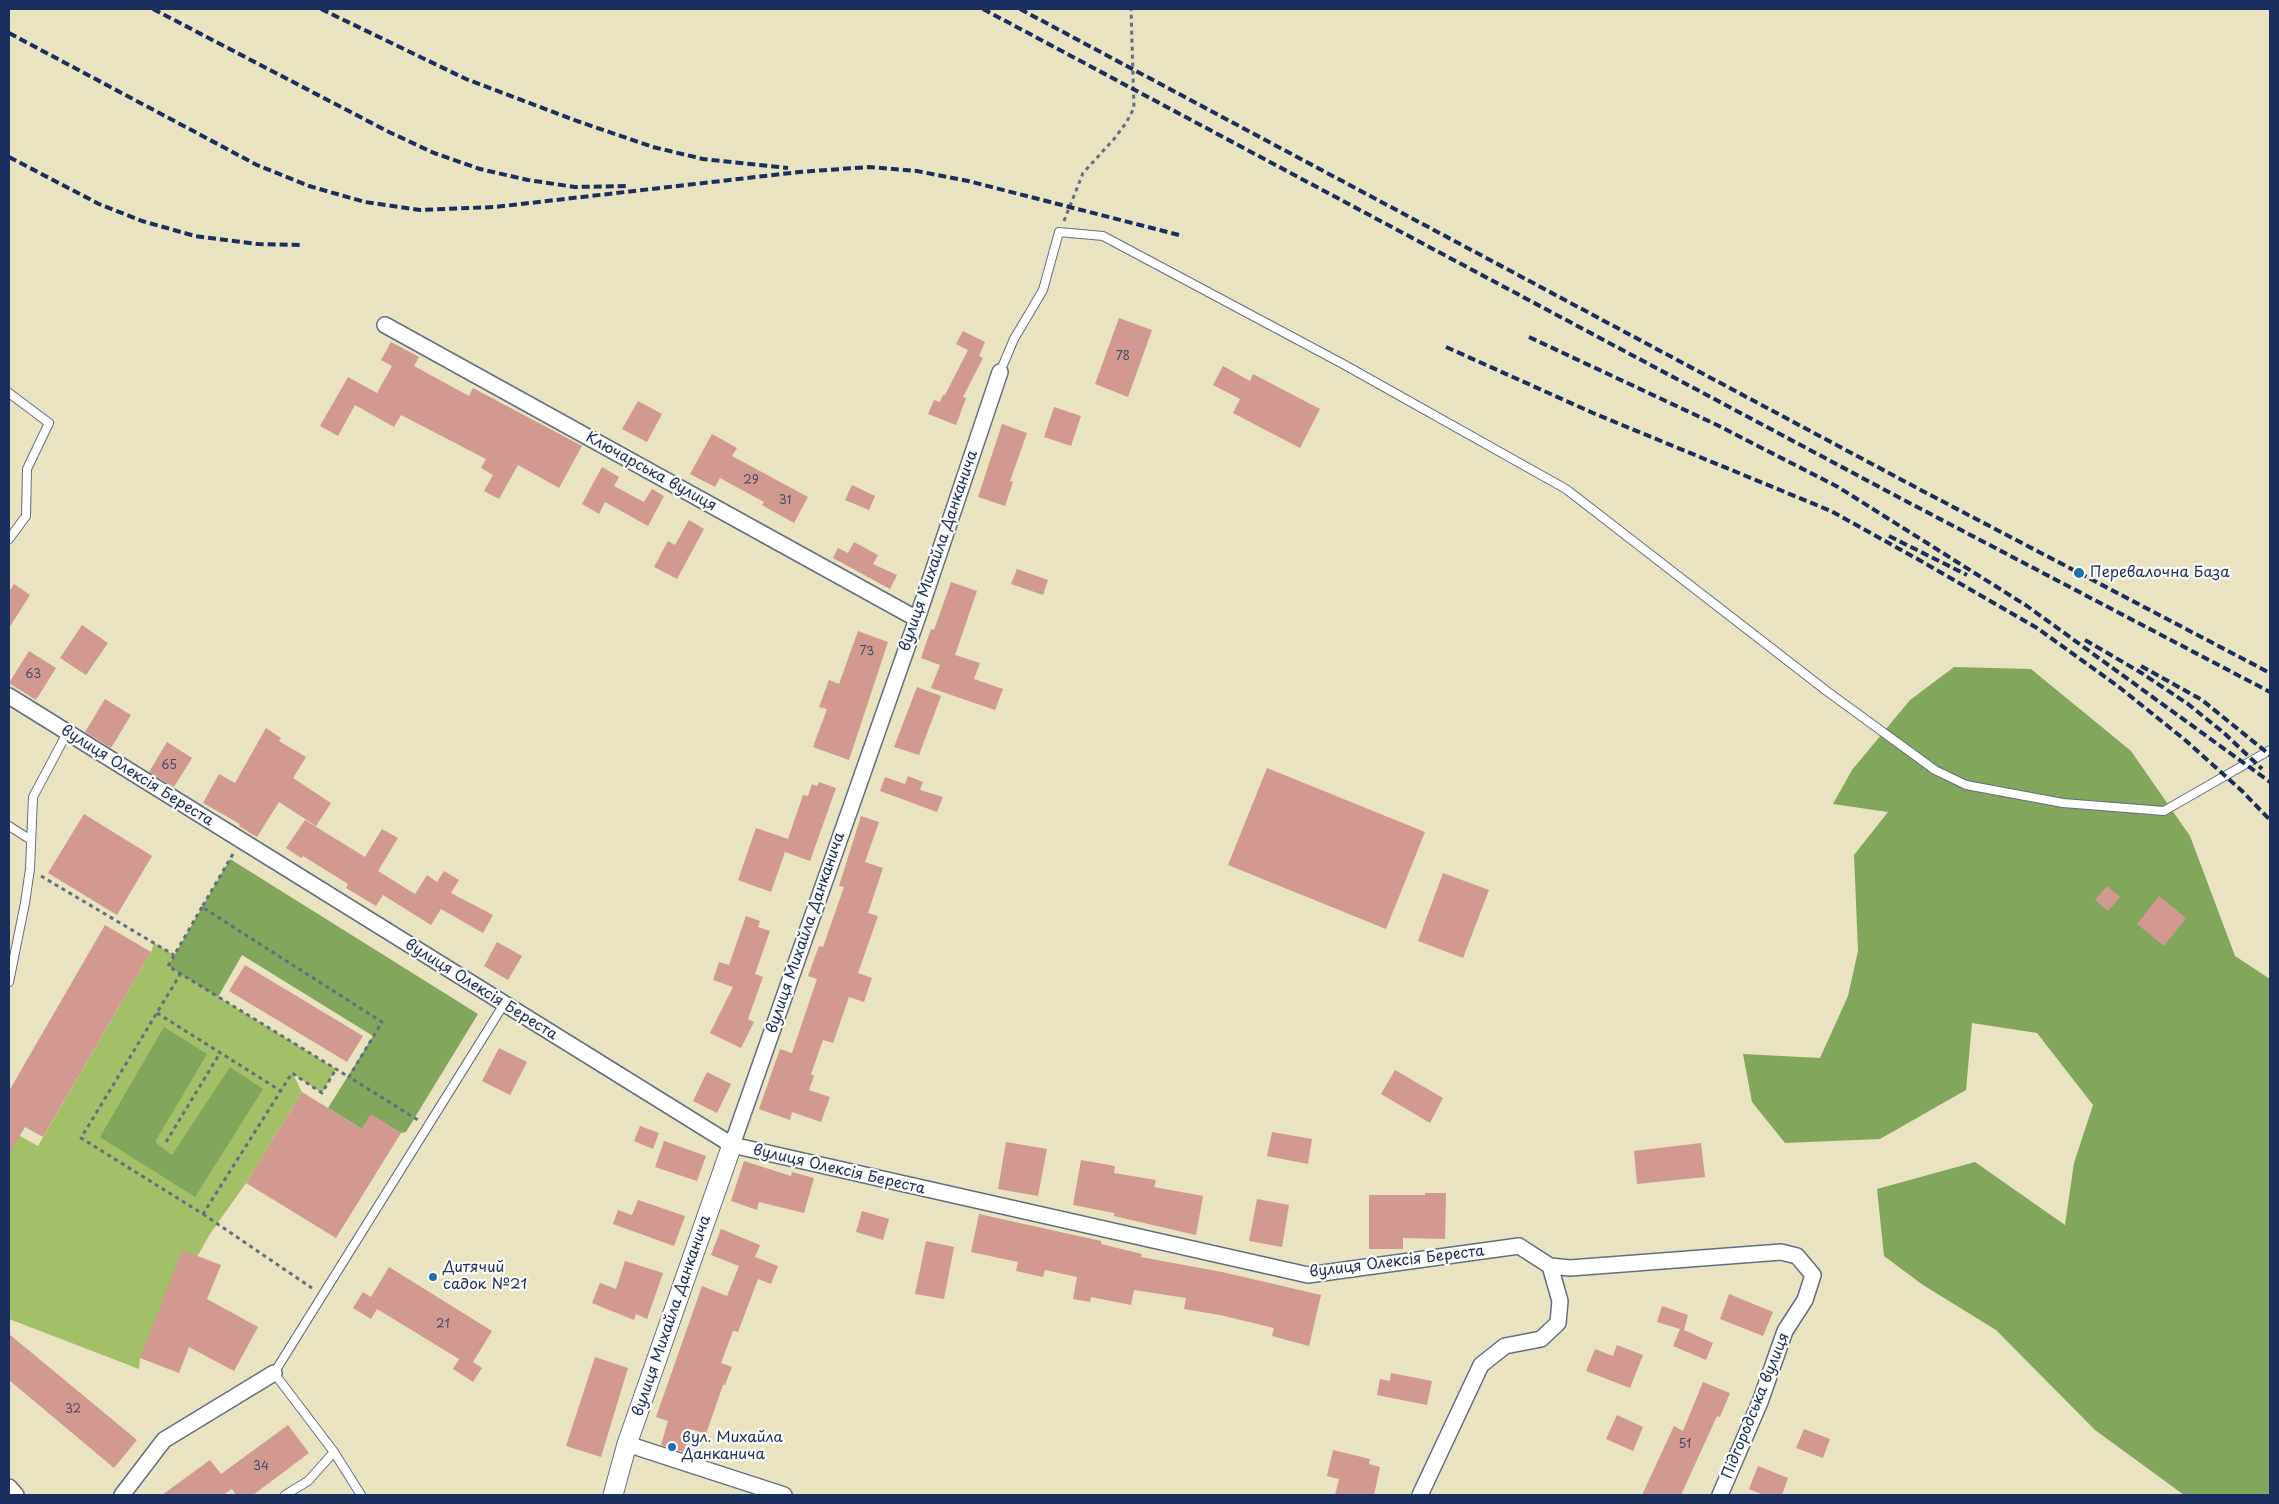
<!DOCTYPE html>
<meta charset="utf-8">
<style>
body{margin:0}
#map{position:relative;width:2279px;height:1504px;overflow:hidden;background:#e9e3c1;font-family:"Playpen Sans",sans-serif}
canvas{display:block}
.frame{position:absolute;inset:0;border:10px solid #1b2f5e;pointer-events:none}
</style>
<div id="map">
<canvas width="2279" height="1504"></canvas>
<div class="frame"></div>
</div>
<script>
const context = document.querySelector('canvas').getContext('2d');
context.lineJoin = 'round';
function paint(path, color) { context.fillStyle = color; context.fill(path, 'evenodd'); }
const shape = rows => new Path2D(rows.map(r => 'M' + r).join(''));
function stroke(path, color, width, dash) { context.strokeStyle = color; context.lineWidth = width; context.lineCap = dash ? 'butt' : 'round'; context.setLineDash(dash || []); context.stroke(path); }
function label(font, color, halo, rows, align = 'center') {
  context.font = font + ' "Playpen Sans",sans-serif'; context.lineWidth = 4.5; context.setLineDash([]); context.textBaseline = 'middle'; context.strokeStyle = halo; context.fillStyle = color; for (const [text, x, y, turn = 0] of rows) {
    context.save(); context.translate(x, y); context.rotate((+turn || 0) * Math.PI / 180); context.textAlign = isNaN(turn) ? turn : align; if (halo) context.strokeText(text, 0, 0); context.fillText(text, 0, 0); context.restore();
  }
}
paint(shape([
 [154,943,174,955,168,966,336,1069,322,1093,293,1074,302,1092,246,1183,210,1234,140,1358,139,1369,9,1319,9,1139,13,1132,38,1146,151,952]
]), '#a3c068');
paint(shape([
 [1954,667,2031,669,2131,751,2190,836,2235,956,2270,979,2270,1495,2184,1495,2095,1430,1996,1330,1923,1285,1884,1256,1877,1189,1975,1162,2065,1225,2074,1163,2093,1105,2037,1033,1972,1023,1966,1090,1880,1139,1785,1143,1752,1102,1743,1054,1820,1058,1848,996,1858,951,1854,855,1888,812,1833,804,1852,770,1910,700],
 [230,859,478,1014,406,1132,401,1133,371,1115,362,1129,328,1108,373,1036,242,955,218,997,168,966],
 [164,1027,207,1054,155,1142,172,1155,230,1067,263,1089,195,1197,100,1137]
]), '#82a65c');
paint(shape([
 [1119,318,1152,330,1128,397,1095,384],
 [963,331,985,342,979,356,972,352,983,358,963,397,966,398,956,425,928,414,934,400,940,402,943,395,945,395,968,350,956,344],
 [391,342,419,357,414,366,469,396,473,388,582,446,559,488,518,465,499,499,484,491,493,475,481,468,486,459,401,415,394,427,355,405,338,436,320,426,348,377,377,393,392,366,381,360],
 [1223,366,1250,381,1253,374,1320,409,1300,448,1233,413,1240,399,1213,385],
 [638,401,662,414,647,442,622,429],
 [1054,407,1081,416,1071,446,1044,437],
 [1002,424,1027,433,1010,481,1013,482,1005,506,978,497],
 [712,434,737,448,732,456,808,497,794,523,762,505,764,502,720,478,715,487,690,474],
 [602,467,619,477,614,486,644,502,652,489,664,496,648,526,605,502,599,514,582,504],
 [852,485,875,496,869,510,845,500],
 [689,520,704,529,677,579,654,567,668,541,675,545],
 [854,542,878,555,873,564,897,575,890,589,833,558,838,548,848,553],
 [1017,569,1048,580,1043,595,1011,584],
 [951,582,977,591,955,655,980,663,974,679,1003,689,995,710,931,688,940,665,921,658,931,629,934,630],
 [14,584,30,595,9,628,9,592],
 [82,625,108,643,86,675,60,658],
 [858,631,888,642,849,760,813,747,827,709,819,707,829,680,839,684],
 [29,651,56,668,36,700,9,683],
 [917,687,941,696,919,755,894,747],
 [105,699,131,715,111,748,85,732],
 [266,728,281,738,279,741,306,757,293,778,331,803,316,826,279,802,257,837,239,826,240,824,203,803,219,774,235,783],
 [167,742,192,758,174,787,149,772],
 [1267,768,1425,832,1386,929,1228,865],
 [908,776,923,782,920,790,943,797,937,812,880,791,885,777,905,784],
 [819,782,836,788,810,861,785,852,771,892,738,880,756,828,788,839,803,795,808,796,812,784,817,786],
 [84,814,152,856,117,915,48,873],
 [861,816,879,822,865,862,883,868,868,913,878,916,858,973,872,978,864,1002,849,997,833,1043,823,1040,811,1074,814,1076,809,1090,830,1097,821,1122,792,1112,790,1120,759,1109,780,1049,792,1053,817,979,808,976,819,946,823,947,844,887,839,886],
 [305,820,365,857,382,829,398,838,378,871,415,894,427,875,437,882,444,871,459,880,451,893,493,915,483,933,441,909,431,925,383,895,376,906,346,888,348,884,303,856,301,858,286,848],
 [1443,873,1489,890,1463,958,1418,941],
 [2107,886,2120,897,2108,911,2095,900],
 [2159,896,2186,918,2164,946,2137,924],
 [746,916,760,921,758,927,770,931,755,974,763,977,748,1019,754,1022,741,1048,710,1033,733,987,713,980,719,962,729,965],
 [105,925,151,952,43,1137,25,1127,9,1154,9,1091],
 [497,942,522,956,508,980,484,966],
 [245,965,363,1036,347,1062,229,991],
 [499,1048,527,1062,510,1095,482,1081],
 [1395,1070,1443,1098,1430,1123,1381,1094],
 [707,1072,731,1084,717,1113,693,1101],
 [302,1092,362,1129,371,1114,401,1133,336,1238,246,1183],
 [640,1126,659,1133,653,1149,634,1141],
 [1272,1132,1312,1139,1308,1164,1267,1156],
 [664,1141,706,1156,697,1181,655,1167],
 [1006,1142,1047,1149,1038,1196,998,1189],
 [1701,1143,1705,1177,1637,1184,1634,1151],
 [1081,1160,1115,1166,1114,1173,1156,1180,1154,1187,1203,1196,1196,1235,1114,1216,1114,1213,1073,1205],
 [744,1161,791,1176,792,1172,814,1178,804,1213,759,1202,757,1210,731,1201],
 [1425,1193,1446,1193,1445,1239,1403,1238,1403,1249,1369,1249,1369,1195,1425,1195],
 [1257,1199,1289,1205,1282,1247,1249,1241],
 [638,1200,685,1216,674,1246,613,1224,618,1210,632,1215],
 [862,1211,889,1219,883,1240,856,1232],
 [979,1214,1101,1241,1101,1244,1142,1254,1141,1257,1222,1272,1321,1295,1309,1346,1272,1336,1274,1328,1220,1315,1184,1309,1186,1298,1134,1290,1131,1305,1091,1297,1090,1302,1073,1299,1077,1277,1045,1270,1043,1277,1016,1271,1018,1262,971,1252],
 [721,1229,760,1245,755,1257,778,1266,771,1284,758,1279,738,1332,733,1331,721,1363,732,1367,725,1385,723,1385,706,1434,691,1429,683,1452,661,1445,668,1421,656,1417,702,1286,727,1296,739,1266,711,1255],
 [926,1241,954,1247,944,1299,915,1294],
 [182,1250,221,1265,207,1299,258,1327,234,1371,189,1347,179,1373,140,1358],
 [625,1261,663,1273,647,1319,636,1314,634,1320,592,1303,600,1283,616,1289],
 [389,1267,492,1331,473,1362,482,1368,473,1382,453,1369,459,1359,377,1309,371,1319,353,1308,363,1292,371,1297],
 [1729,1294,1773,1312,1763,1336,1720,1319],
 [1662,1306,1688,1315,1684,1330,1713,1343,1706,1360,1673,1346,1680,1329,1657,1322],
 [9,1334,137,1440,114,1468,9,1380],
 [1617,1345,1643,1355,1630,1388,1586,1371,1595,1349,1613,1356],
 [595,1357,628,1368,601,1457,566,1446],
 [1391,1373,1432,1381,1427,1405,1377,1395,1380,1379,1390,1381],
 [1703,1382,1730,1393,1720,1417,1717,1416,1681,1495,1642,1495,1674,1426,1683,1431],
 [1617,1415,1643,1427,1633,1451,1606,1439],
 [288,1425,309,1453,253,1495,236,1495,232,1489,223,1495,162,1495,210,1460,221,1474],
 [1804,1429,1830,1439,1823,1458,1796,1448],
 [1333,1450,1370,1459,1369,1464,1380,1467,1374,1495,1335,1495,1339,1479,1327,1476],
 [1758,1466,1788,1478,1782,1495,1764,1495,1749,1489]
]), '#d19990');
const service = shape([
 [1000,372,1014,339,1043,290,1059,232,1103,236,1343,364,1566,489,1828,692,1935,770,1966,785,2063,803,2164,811,2270,750],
 [9,393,49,423,27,469,26,516,9,539],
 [9,826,31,840],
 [9,982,25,903,30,869,33,797,67,733],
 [285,1495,308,1481,334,1452],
 [361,1495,334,1452,274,1373,504,1004]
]);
const minor = shape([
 [385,325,917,619],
 [9,696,732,1145,1308,1275,1519,1246,1550,1266,1570,1268,1781,1252,1797,1256,1813,1275,1805,1300,1785,1331,1760,1402,1720,1495],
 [732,1145,917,619,1000,372],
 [627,1444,784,1495],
 [9,1487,16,1495],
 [122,1495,164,1440,274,1373],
 [1420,1495,1481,1365,1505,1346,1541,1339,1558,1323,1560,1301,1550,1266]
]);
const tertiary = shape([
 [613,1495,627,1444,732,1145]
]);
stroke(service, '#636e81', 10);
stroke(minor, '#636e81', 18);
stroke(tertiary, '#636e81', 21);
stroke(shape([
 [1064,221,1083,173,1114,139,1126,123,1134,108,1131,9],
 [233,854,202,907,382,1022,349,1077,418,1120],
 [41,876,174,955],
 [202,907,168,966,349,1077],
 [181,973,81,1138,203,1214,292,1073,322,1093,336,1069],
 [157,1013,281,1091],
 [166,1142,220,1053],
 [203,1214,312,1288]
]), '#636e81', 3, [4, 4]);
stroke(service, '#fff', 8);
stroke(minor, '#fff', 15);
stroke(tertiary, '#fff', 19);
stroke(shape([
 [153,9,389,132,434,153,480,169,528,180,575,187,626,186],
 [321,9,466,79,577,121,653,147,703,159,788,168],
 [983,9,1900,498,2270,692],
 [1020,9,1917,488,2270,673],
 [9,33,257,165,309,186,365,202,420,210,495,207,799,172,869,167,917,171,968,181,1183,236],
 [9,157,99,204,142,221,195,236,258,244,302,245],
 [1529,337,1717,425,1838,487,2027,606,2270,782],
 [1446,347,1593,413,1831,511,1921,561,2037,628,2119,687,2184,739,2242,791,2270,820],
 [1889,536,1967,575],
 [2085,640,2140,672,2188,704,2224,733,2262,769],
 [2141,666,2202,700,2270,755]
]), '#1b2f5e', 4, [8, 4]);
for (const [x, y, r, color] of [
 [2079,573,6,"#1f6fb2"],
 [433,1277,5,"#1f6fb2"],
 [672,1447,5,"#1f6fb2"]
]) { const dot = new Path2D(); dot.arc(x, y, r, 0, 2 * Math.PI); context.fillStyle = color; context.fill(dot); stroke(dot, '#fdfcf7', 2); }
label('12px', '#484a6a', null, [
 ["78",1123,357],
 ["29",751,481],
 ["31",785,501],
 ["73",867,652],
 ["63",33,675],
 ["65",169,766],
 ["21",443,1325],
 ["32",73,1410],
 ["51",1685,1445],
 ["34",261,1467]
]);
label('15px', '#1b2f5e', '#fdfcf7', [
 ["Ключарська вулиця",651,472,29],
 ["вулиця Михайла Данканича",939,551,-71],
 ["вулиця Олексія Береста",137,776,32],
 ["вулиця Михайла Данканича",806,933,-71],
 ["вулиця Олексія Береста",481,990,32],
 ["вулиця Олексія Береста",839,1170,13],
 ["вулиця Олексія Береста",1397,1262,-7],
 ["вулиця Михайла Данканича",672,1316,-71],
 ["Підгородська вулиця",1756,1406,-68]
]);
label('15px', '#1b2f5e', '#fdfcf7', [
 ["Перевалочна База",2090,573],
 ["Дитячий",443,1268],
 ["садок №21",443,1285],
 ["вул. Михайла",682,1438],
 ["Данканича",682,1455]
], 'left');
</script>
